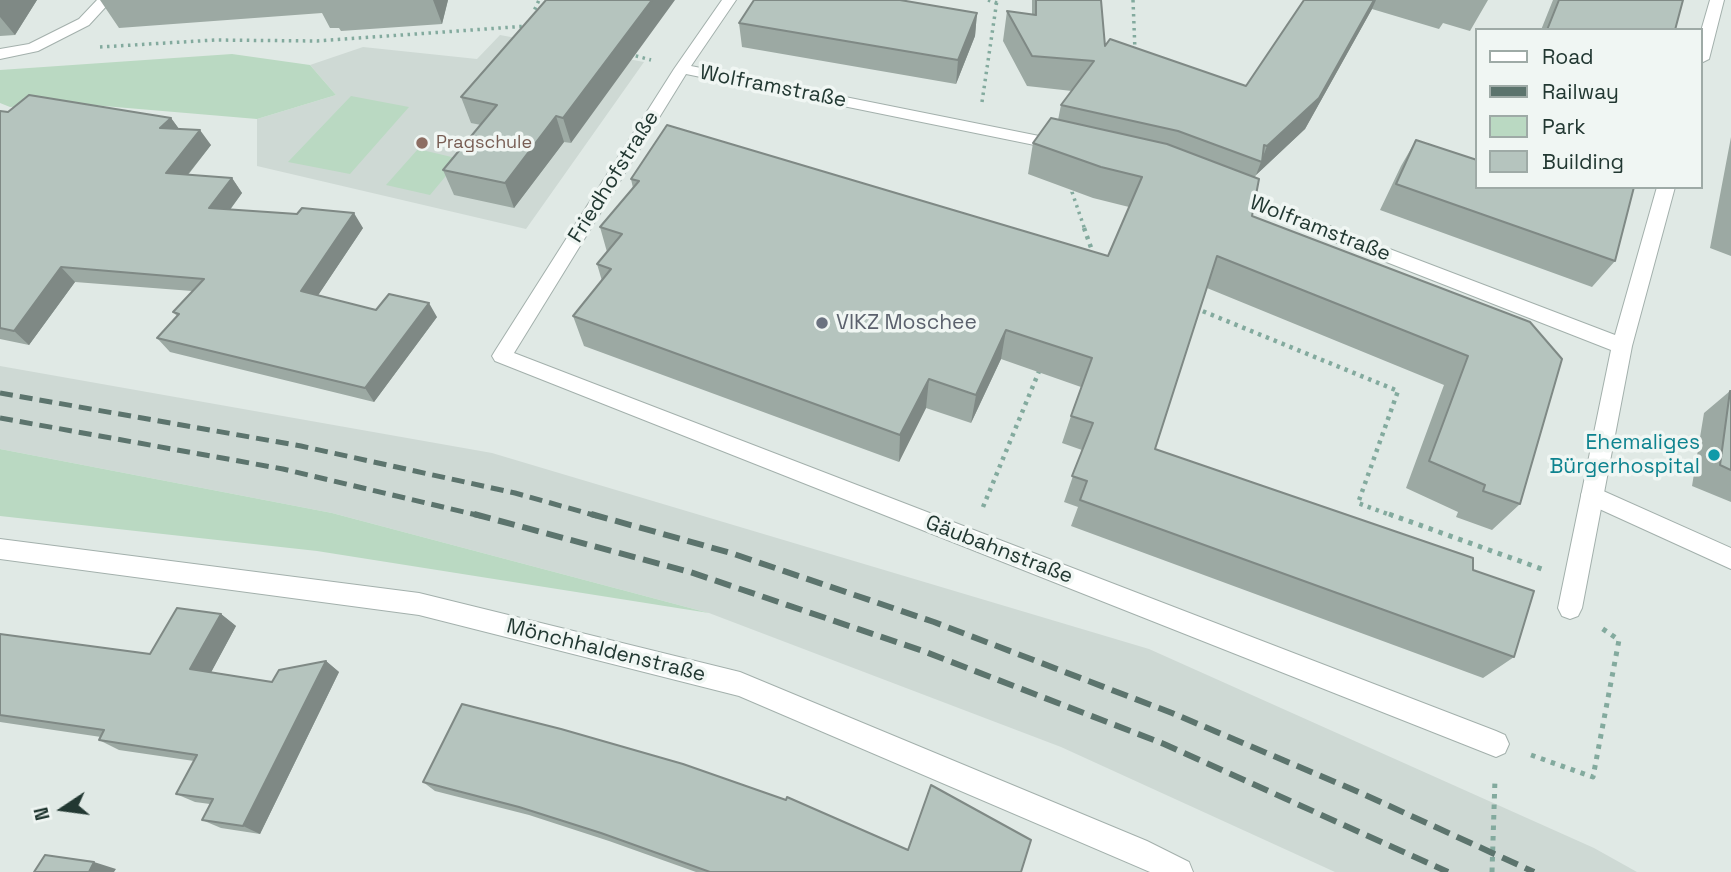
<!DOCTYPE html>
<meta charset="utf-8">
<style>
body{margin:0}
#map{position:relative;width:1731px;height:872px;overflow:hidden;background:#e0e9e5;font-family:"Space Grotesk",sans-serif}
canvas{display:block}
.legend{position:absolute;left:1475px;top:28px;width:228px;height:161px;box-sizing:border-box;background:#f0f6f3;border:2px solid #9eaaa6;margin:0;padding:9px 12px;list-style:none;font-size:21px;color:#223832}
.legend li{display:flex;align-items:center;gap:14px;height:35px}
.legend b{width:35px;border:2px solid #9eaaa6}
.north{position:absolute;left:28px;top:774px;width:70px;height:70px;-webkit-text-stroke:5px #f0f6f3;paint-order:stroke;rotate:257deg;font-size:19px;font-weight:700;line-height:28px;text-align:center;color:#223832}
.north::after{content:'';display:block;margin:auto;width:24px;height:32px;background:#223832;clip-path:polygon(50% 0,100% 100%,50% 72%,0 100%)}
</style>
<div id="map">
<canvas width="1731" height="872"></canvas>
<ul class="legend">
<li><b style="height:9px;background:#fff"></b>Road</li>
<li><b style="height:9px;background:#5c746d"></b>Railway</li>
<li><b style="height:19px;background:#bad9c2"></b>Park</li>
<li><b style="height:19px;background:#b5c4be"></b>Building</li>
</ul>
<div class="north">N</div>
</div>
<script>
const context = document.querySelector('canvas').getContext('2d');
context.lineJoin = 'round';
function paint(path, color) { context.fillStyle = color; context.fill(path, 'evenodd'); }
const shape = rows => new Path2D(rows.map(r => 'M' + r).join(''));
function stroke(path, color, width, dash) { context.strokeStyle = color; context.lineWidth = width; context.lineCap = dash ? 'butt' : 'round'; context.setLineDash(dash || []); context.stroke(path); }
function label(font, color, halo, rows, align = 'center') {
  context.font = font + ' "Space Grotesk",sans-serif'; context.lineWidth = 7; context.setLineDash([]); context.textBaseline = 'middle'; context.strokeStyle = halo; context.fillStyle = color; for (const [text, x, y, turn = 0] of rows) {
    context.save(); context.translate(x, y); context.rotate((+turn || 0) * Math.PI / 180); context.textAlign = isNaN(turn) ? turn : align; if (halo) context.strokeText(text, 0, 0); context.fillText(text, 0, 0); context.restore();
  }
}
paint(shape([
 [500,35,644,62,526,229,257,166,257,119,336,95,310,65,363,47,477,59],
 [0,366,492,453,1149,649,1594,848,1637,872,1335,872,1061,747,709,613,332,513,0,449]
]), '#ced9d4');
paint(shape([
 [232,54,310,65,336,95,257,119,80,104,10,107,0,103,0,70],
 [351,96,409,107,350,174,288,162],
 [418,149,460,159,430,195,386,185],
 [0,449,332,513,709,613,317,551,0,516]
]), '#bad9c2');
const lane = shape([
 [97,0,112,0,89,25,38,51,0,59,0,49,29,44,79,19,97,0],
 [1592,486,1731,548,1731,569,1584,502,1581,495,1584,488,1592,486]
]);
const street = shape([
 [722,0,736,0,691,66,1064,141,1072,146,1064,151,686,74,514,353,1496,731,1505,735,1509,744,1505,753,1496,757,495,361,492,356,495,351,674,69,722,0],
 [1710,0,1724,0,1709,59,1701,63,1701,31,1710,0],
 [1657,187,1675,187,1632,346,1582,608,1578,616,1570,619,1562,616,1558,608,1611,350,1223,198,1220,194,1229,188,1235,190,1615,335,1657,187],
 [0,539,419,593,740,672,1147,841,1189,862,1193,872,1150,872,739,696,419,615,0,559,0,539]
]);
stroke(lane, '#a3b0ac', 2);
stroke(street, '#a3b0ac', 2);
stroke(shape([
 [988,0,997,3],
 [1133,0,1135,51],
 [536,16,534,11,539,0],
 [100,47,215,40,317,41,528,26],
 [629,54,651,60],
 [982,102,997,0],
 [1073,185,1072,192,1085,230]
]), '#83aa9e', 3.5, [2.5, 4.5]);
stroke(shape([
 [1084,228,1094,256],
 [1195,308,1398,391,1358,503,1393,516],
 [983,507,1040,369]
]), '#83aa9e', 4.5, [3.5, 5]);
stroke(shape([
 [1389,514,1542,569],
 [1531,755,1593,777,1619,640,1600,627],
 [1492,872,1495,779]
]), '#83aa9e', 5, [4.5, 6]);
paint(lane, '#fff');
paint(street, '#fff');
stroke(shape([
 [0,393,301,446,515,493,597,516],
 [0,418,283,469,481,516]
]), '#5c746d', 5, [13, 7]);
stroke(shape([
 [474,514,690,572,923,651,1164,744,1448,872],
 [591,514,731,553,934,622,1172,713,1361,793,1534,872]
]), '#5c746d', 6, [17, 8]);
paint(shape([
 [0,0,37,0,15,35,0,36],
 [100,0,448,0,442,24,341,31,339,28,330,28,322,13,119,28],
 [546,0,571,143,564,142,514,208,454,195,443,170,481,125,471,123,461,97],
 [1032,0,1101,0,1105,46,1246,86,1304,0,1488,0,1470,31,1443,23,1439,29,1372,9,1305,129,1256,175,1255,177,1252,216,1530,322,1520,504,1492,530,1456,517,1458,512,1406,488,1444,385,1207,288,1155,449,1473,570,1514,657,1483,678,1071,526,1078,507,1064,502,1082,450,1062,443,1071,416,1081,387,1001,359,971,423,926,408,899,462,584,346,573,316,602,281,597,264,607,252,600,227,633,188,631,179,1108,256,1129,207,1093,198,1028,174,1033,143,1058,120,1061,105,1072,91,1027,86,1003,41,1007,11,1032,15],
 [1553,0,1683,0,1675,30,1541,30],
 [977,13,975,36,956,84,742,47,739,23],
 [0,111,8,112,171,118,179,129,211,145,188,175,232,178,242,193,230,210,363,228,318,295,376,310,437,317,374,402,170,352,157,338,177,316,173,312,192,291,75,282,29,345,0,339],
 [1731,137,1731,256,1710,248],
 [1416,140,1615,261,1592,287,1380,210,1401,166],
 [1730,391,1731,391,1731,502,1692,486,1704,413],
 [221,614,236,626,211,672,272,682,326,661,339,672,260,834,221,828,202,820,210,804,195,802,176,794,194,761,119,750,99,740,101,737,0,722,0,634,150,654],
 [423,782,908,850,1021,872,696,872,609,841,529,815,435,791]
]), '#9ca9a3');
paint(shape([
 [0,0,37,0,15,35,0,17],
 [433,0,448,0,442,24],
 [652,0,675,0,571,143,563,118],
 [1374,0,1376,0,1372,9,1305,129,1256,175,1267,146],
 [977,13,975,36,956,84,958,60],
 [556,116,564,142,514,208,505,183],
 [171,118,182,133,160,128],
 [200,130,211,145,177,188,166,173],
 [232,178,242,193,220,223,209,208],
 [354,213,363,228,311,306,301,291],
 [61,267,75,282,29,345,14,331],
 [429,303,437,317,374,402,365,388],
 [1006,330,1001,359,971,423,976,395],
 [929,379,926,408,899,462,900,435],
 [221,614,236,626,207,680,190,669],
 [326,661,339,672,260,834,243,826],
 [94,862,116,869,114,872,89,872]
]), '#7f8985');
const building = shape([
 [546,0,652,0,563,118,556,116,505,183,443,170,497,105,461,97,546,0],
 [754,0,900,0,977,13,958,60,739,23,754,0],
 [1036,0,1101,0,1105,46,1110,39,1246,86,1304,0,1374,0,1319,98,1267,146,1264,145,1262,162,1178,131,1061,105,1094,61,1032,56,1007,11,1036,15,1036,0],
 [1559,0,1683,0,1675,30,1547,30,1559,0],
 [29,95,171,118,160,128,200,130,166,173,232,178,209,208,297,214,302,208,354,213,301,291,376,310,389,294,429,303,365,388,157,338,179,314,173,312,204,279,61,267,14,331,0,328,0,111,8,112,29,95],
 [1051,118,1167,144,1259,179,1252,216,1530,322,1562,359,1520,504,1483,491,1485,485,1429,461,1468,356,1217,256,1155,449,1473,558,1473,570,1534,591,1514,657,1080,500,1087,481,1072,476,1093,423,1071,416,1092,358,1006,330,976,395,929,379,900,435,573,316,611,269,597,264,622,234,600,227,639,181,631,179,667,125,1108,256,1142,177,1101,167,1033,143,1051,118],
 [1416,140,1477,160,1477,187,1634,187,1615,261,1396,184,1416,140],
 [1730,391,1731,391,1731,470,1720,465,1730,391],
 [177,608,221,614,190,669,272,682,279,670,326,661,243,826,202,820,213,799,176,794,197,755,99,740,104,730,0,715,0,634,150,654,177,608],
 [462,704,561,729,683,764,786,800,787,797,908,850,931,785,1031,840,1021,872,710,872,601,833,519,807,423,782,462,704],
 [45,855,94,862,89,872,34,872,45,855]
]);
paint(building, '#b5c4be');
stroke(building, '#7f8985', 2);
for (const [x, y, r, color] of [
 [422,143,7,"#8d6e63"],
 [822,323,7,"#6b7280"],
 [1714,455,7,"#0f9aa8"]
]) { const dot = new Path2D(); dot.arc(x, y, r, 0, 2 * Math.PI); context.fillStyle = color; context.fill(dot); stroke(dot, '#f0f6f3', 2.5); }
label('18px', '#785e54', '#f0f6f3', [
 ["Pragschule",436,143]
], 'left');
label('21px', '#223832', '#f0f6f3', [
 ["Wolframstraße",773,87,11],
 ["Friedhofstraße",614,177,-58],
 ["Wolframstraße",1320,229,21],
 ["Gäubahnstraße",999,550,21],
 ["Mönchhaldenstraße",606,651,14]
]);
label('21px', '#5b616d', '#f0f6f3', [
 ["VIKZ Moschee",836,323]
], 'left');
label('21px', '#0d838f', '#f0f6f3', [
 ["Ehemaliges",1700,443],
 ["Bürgerhospital",1700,467]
], 'right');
</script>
